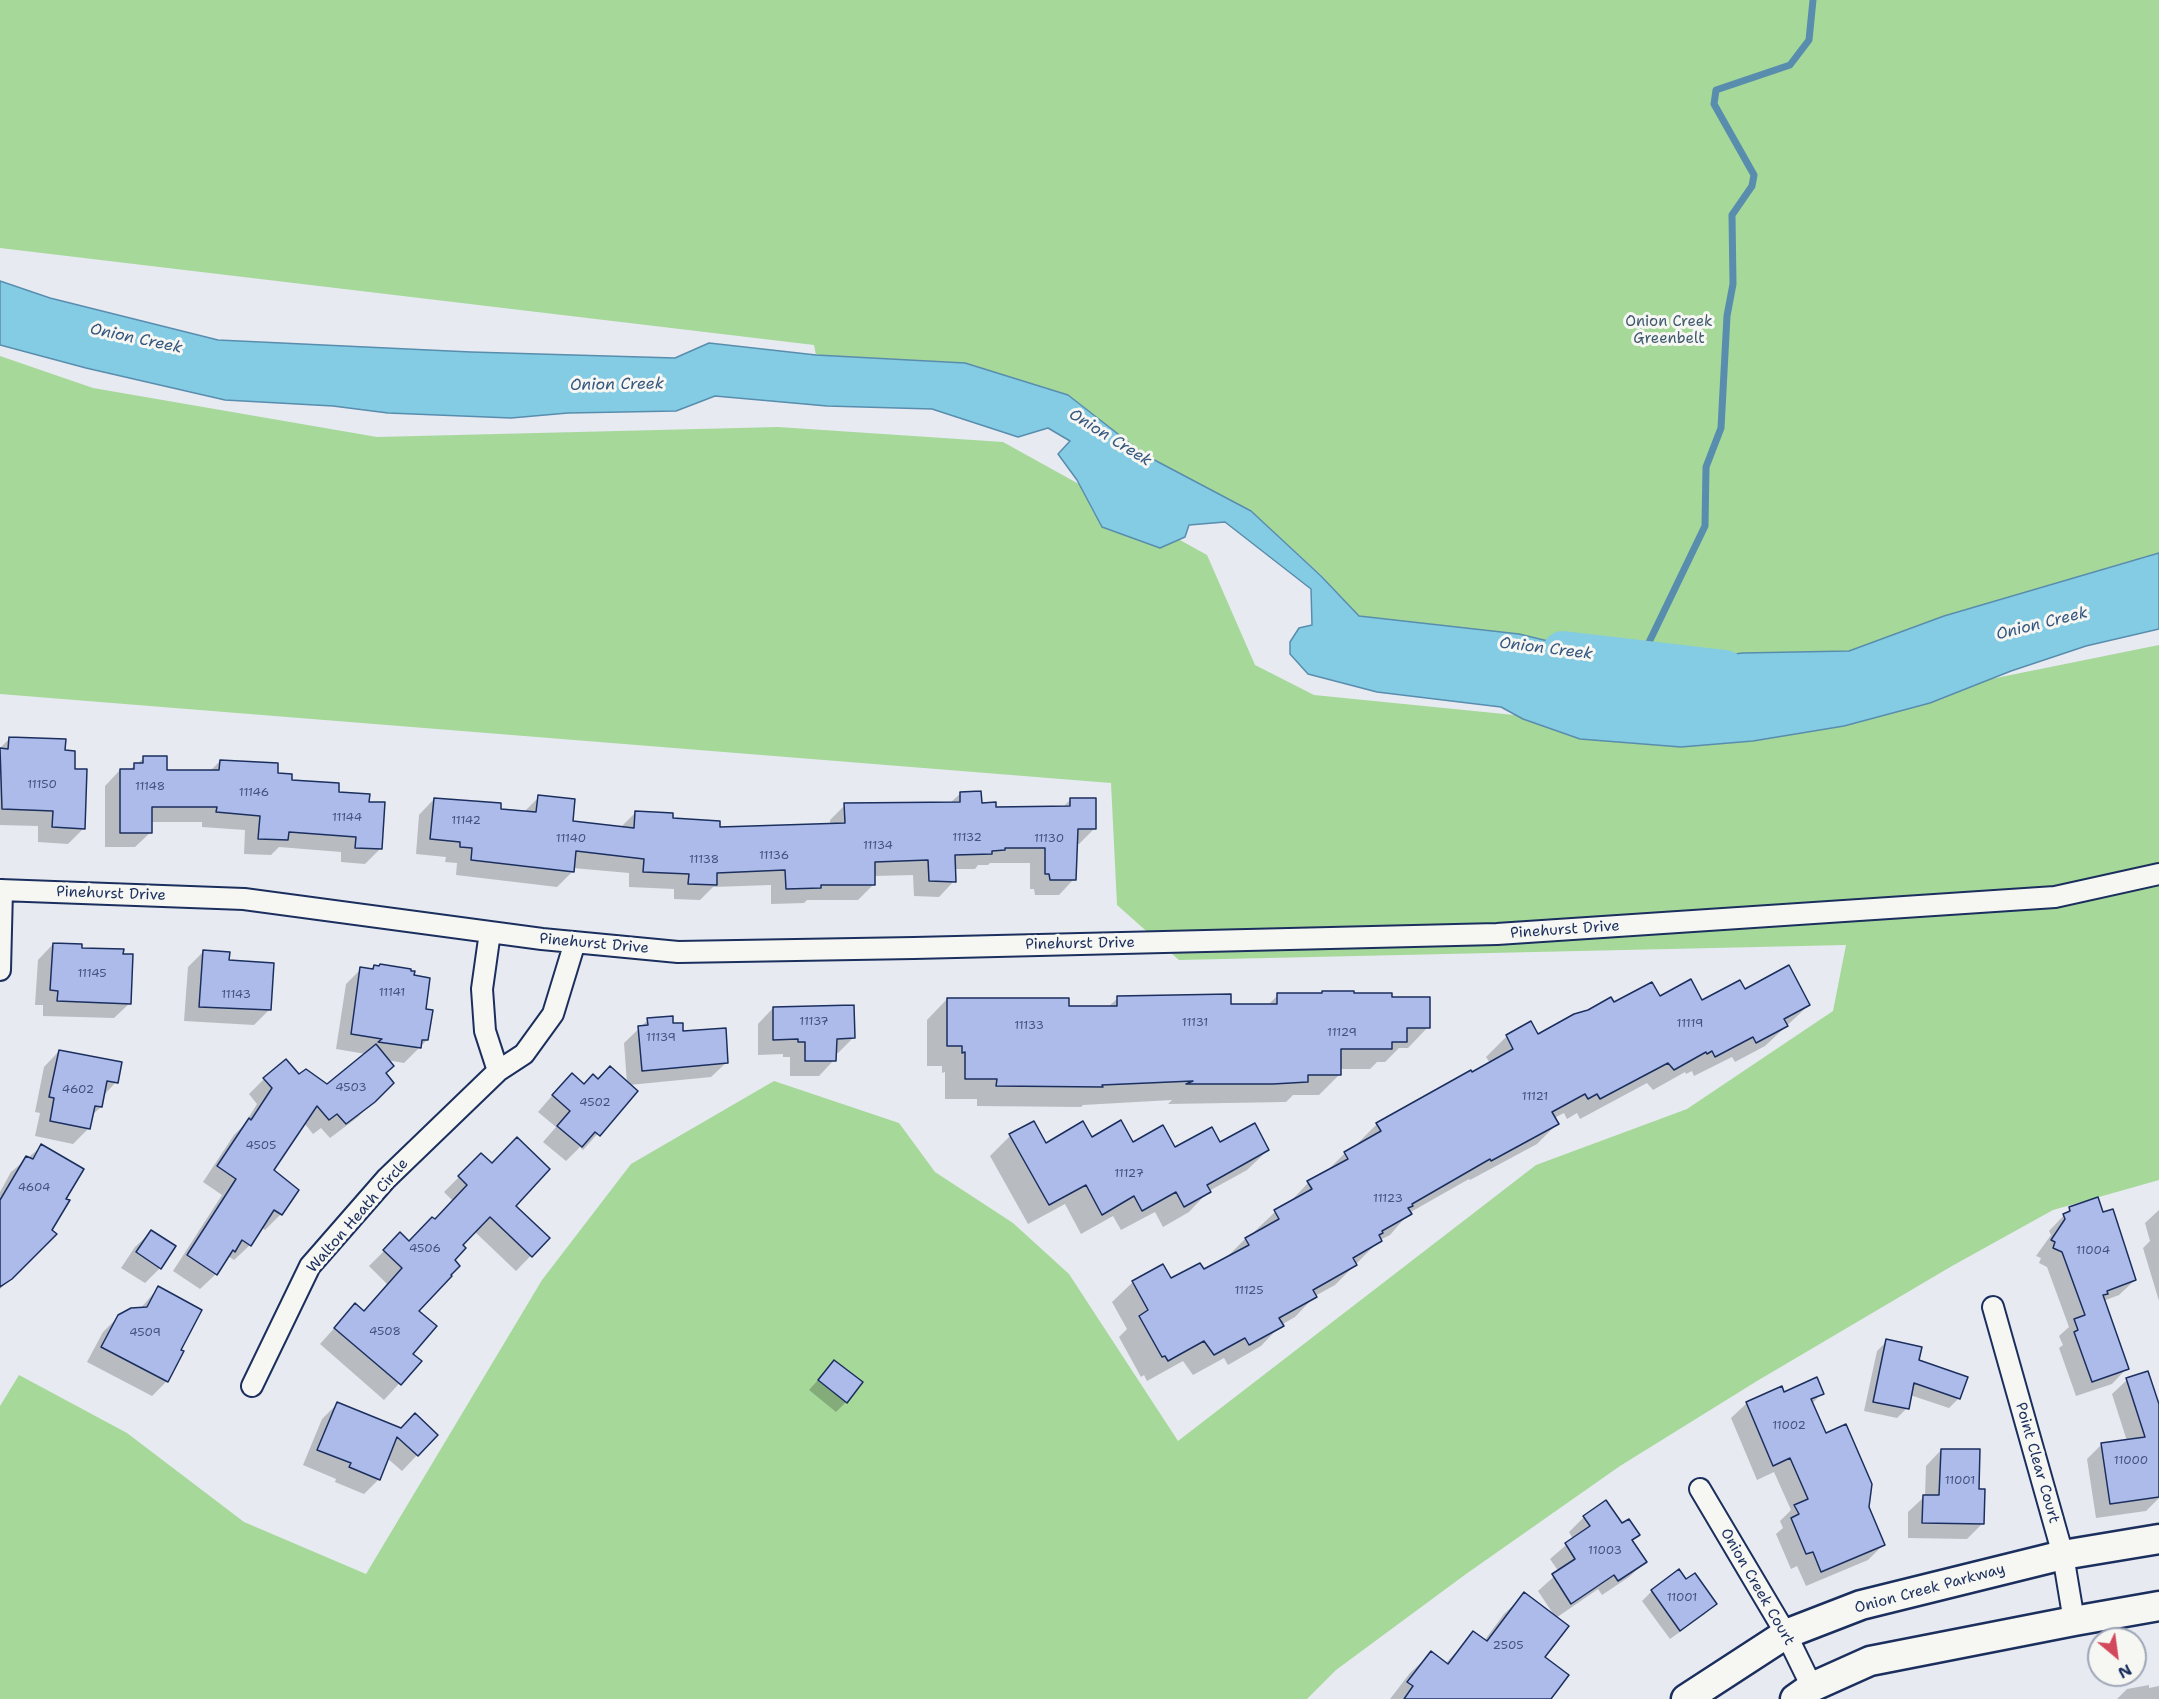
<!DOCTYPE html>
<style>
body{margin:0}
#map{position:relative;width:2159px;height:1699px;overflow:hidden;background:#e7eaf1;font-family:"Shantell Sans",sans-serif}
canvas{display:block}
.north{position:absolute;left:2087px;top:1627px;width:60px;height:60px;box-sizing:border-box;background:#f6f6f2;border:2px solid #9ea6b7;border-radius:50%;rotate:151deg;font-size:16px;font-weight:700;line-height:24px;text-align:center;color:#1b2f5e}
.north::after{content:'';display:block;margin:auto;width:21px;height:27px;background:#d1495b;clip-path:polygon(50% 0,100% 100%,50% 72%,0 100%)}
</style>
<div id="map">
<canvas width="2159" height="1699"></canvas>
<div class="north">N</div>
</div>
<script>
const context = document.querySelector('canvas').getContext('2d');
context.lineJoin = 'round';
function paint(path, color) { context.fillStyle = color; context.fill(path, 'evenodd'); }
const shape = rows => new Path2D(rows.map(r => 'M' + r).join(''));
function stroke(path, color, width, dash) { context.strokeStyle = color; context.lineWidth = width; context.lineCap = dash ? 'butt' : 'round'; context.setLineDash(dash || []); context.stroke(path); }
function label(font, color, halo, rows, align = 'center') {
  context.font = font + ' "Shantell Sans",sans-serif'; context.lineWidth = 6; context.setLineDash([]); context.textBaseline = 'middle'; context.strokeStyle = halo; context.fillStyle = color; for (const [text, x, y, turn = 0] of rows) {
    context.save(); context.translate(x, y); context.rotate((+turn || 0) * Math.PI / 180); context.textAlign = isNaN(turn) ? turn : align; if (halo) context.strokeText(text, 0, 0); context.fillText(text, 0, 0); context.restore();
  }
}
paint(shape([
 [0,0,2159,0,2159,553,1944,616,1849,651,1742,653,1655,667,1519,634,1359,616,1321,575,1251,511,1145,455,1068,395,965,363,816,355,814,345,0,248],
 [0,356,93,388,377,437,778,427,1003,442,1207,555,1255,665,1314,695,1714,735,2159,645,2159,1180,2053,1210,1952,1266,1757,1381,1620,1466,1466,1574,1336,1670,1307,1699,0,1699,0,1406,19,1375,127,1433,244,1522,366,1574,542,1280,631,1164,774,1081,899,1123,935,1172,1013,1223,1069,1274,1178,1441,1536,1165,1687,1109,1833,1011,1846,945,1179,960,1117,905,1111,783,0,694]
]), '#a6d89a');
const water = shape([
 [0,281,50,298,218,340,471,352,675,358,709,343,816,355,965,363,1068,395,1145,455,1251,511,1321,576,1359,616,1519,634,1655,667,1742,653,1849,651,1944,616,2159,553,2159,629,2086,646,2011,671,1930,703,1844,726,1753,741,1681,747,1580,739,1523,719,1501,707,1377,692,1308,674,1290,654,1290,642,1299,628,1312,625,1311,589,1225,522,1189,525,1185,537,1160,548,1102,527,1077,480,1058,454,1070,441,1048,428,1018,437,932,409,827,406,715,396,676,411,568,413,511,418,388,413,333,406,225,400,86,368,0,345,0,281]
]);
paint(water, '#83cce3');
stroke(water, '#598dae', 1.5);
paint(shape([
 [9,739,64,752,84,828,68,844,38,842,38,826,0,825,0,748],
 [144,758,166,771,210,771,220,761,276,774,290,781,368,803,381,848,365,864,341,862,341,852,279,847,271,855,244,854,245,830,202,827,202,822,151,822,151,832,135,847,105,847,105,786,120,770,128,771],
 [961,793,980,804,995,809,1062,808,1071,799,1095,828,1079,844,1076,844,1074,879,1059,895,1035,895,1034,889,1030,889,1030,863,990,863,988,865,978,865,975,869,954,869,954,881,939,897,914,896,913,875,874,876,874,884,858,900,807,900,804,903,771,904,771,885,713,887,700,900,674,899,674,889,629,887,629,873,573,868,572,872,557,887,456,875,457,863,445,862,446,857,416,854,419,815,434,799,523,813,539,797,571,822,620,828,635,813,718,829,830,825,830,820,845,805,950,803],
 [53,944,80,949,130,1003,114,1018,43,1016,43,1005,35,1005,38,960],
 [203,952,228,961,270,1009,254,1025,184,1021,188,967],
 [374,967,413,977,424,1010,427,1040,404,1063,387,1060,385,1074,392,1083,358,1117,330,1138,321,1128,313,1134,304,1123,272,1171,296,1190,281,1214,265,1230,261,1227,250,1245,234,1260,228,1256,216,1274,200,1289,173,1271,222,1195,203,1182,234,1135,244,1125,257,1104,249,1094,264,1079,299,1077,327,1085,366,1054,336,1049,346,984,361,969,371,970],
 [1745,991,1809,1005,1765,1046,1735,1062,1732,1057,1694,1076,1692,1071,1686,1074,1685,1072,1653,1090,1647,1083,1580,1119,1577,1113,1567,1119,1564,1113,1554,1118,1557,1124,1537,1144,1470,1180,1469,1179,1409,1213,1390,1235,1380,1240,1335,1285,1315,1296,1295,1317,1281,1325,1261,1346,1228,1365,1224,1358,1193,1375,1183,1361,1147,1381,1144,1375,1141,1377,1119,1337,1127,1329,1112,1302,1133,1282,1170,1280,1203,1271,1225,1259,1245,1239,1255,1234,1254,1232,1275,1212,1288,1204,1308,1183,1324,1174,1345,1153,1358,1146,1357,1144,1377,1124,1490,1063,1486,1057,1507,1036,1537,1036,1614,1004,1659,998,1702,1002],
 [1323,992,1391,999,1428,1027,1408,1048,1399,1048,1385,1062,1377,1062,1370,1069,1340,1069,1340,1074,1319,1095,1293,1095,1286,1102,1168,1104,1172,1100,1083,1105,1081,1107,977,1106,977,1099,945,1099,945,1072,942,1073,942,1066,927,1066,927,1020,947,999,1067,1007,1108,1007,1118,998,1229,1005,1268,1005,1278,995,1320,995],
 [773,1008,853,1038,838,1053,834,1053,834,1060,819,1076,790,1076,790,1057,783,1057,783,1054,758,1055,758,1024],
 [648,1020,671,1025,727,1062,711,1077,629,1085,636,1091,583,1150,580,1147,566,1161,543,1142,556,1127,538,1112,557,1090,584,1085,598,1080,627,1083,624,1043],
 [59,1051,116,1082,103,1096,101,1107,91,1116,89,1128,73,1144,35,1136,40,1113,35,1112,44,1067],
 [1010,1136,1046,1145,1091,1139,1175,1149,1220,1144,1268,1150,1247,1170,1209,1191,1189,1212,1163,1227,1155,1212,1121,1230,1113,1216,1081,1234,1065,1204,1028,1224,990,1156],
 [42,1146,64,1199,50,1231,55,1234,0,1289,0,1192,11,1172],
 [481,1155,513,1206,548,1238,516,1271,474,1231,461,1245,417,1311,411,1354,420,1361,384,1400,320,1344,355,1305,363,1312,387,1284,369,1266,385,1250,409,1243,435,1221,453,1201,444,1192],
 [2070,1209,2102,1214,2135,1280,2119,1295,2103,1301,2127,1368,2112,1384,2076,1396,2059,1348,2063,1345,2059,1336,2069,1327,2047,1267,2039,1263,2041,1258,2036,1256,2051,1235,2049,1231],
 [2159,1210,2159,1301,2143,1248,2150,1241,2145,1223],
 [151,1232,160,1268,145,1283,121,1268,135,1247],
 [158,1288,179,1351,167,1381,152,1396,87,1362,103,1332,119,1316,140,1309],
 [1887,1341,1917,1361,1959,1398,1949,1408,1910,1395,1907,1408,1897,1418,1864,1411,1877,1351],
 [834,1362,846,1402,836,1412,809,1390],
 [2147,1373,2159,1409,2159,1498,2146,1511,2096,1518,2087,1459,2102,1444,2127,1441,2112,1394,2127,1380],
 [1822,1393,1812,1404,1825,1435,1867,1507,1883,1545,1868,1560,1806,1586,1797,1566,1791,1569,1776,1534,1783,1528,1780,1521,1791,1510,1774,1472,1757,1480,1731,1418,1747,1403,1783,1394],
 [337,1404,401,1430,436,1435,402,1471,387,1458,379,1479,364,1494,335,1482,336,1479,303,1465,322,1419],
 [1941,1450,1977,1490,1983,1523,1967,1539,1908,1538,1908,1512,1925,1496,1926,1466],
 [1584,1517,1621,1525,1638,1535,1631,1542,1645,1562,1629,1577,1602,1595,1598,1589,1556,1618,1543,1658,1548,1699,1390,1699,1410,1673,1431,1653,1445,1664,1474,1633,1484,1641,1504,1614,1525,1594,1554,1615,1538,1591,1559,1572,1550,1559,1573,1539,1569,1532],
 [1652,1591,1715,1604,1705,1614,1670,1639,1642,1601],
 [2149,1685,2149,1688,2159,1686,2159,1699,2117,1699,2127,1689]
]), '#0003');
stroke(shape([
 [1640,661,1705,526,1706,467,1721,428,1727,316,1733,284,1732,215,1752,186,1754,175,1714,104,1716,90,1790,65,1809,40,1813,0]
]), '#598dae', 7);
stroke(shape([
 [1563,652,1725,671]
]), '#83cce3', 42);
const building = shape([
 [9,737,66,739,65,750,75,751,75,769,87,769,85,829,52,827,53,811,2,809,0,748,8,749,9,737],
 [143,756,167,756,167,770,219,770,220,760,278,763,278,773,292,774,292,780,339,783,339,792,370,794,369,802,385,802,382,849,355,848,356,837,289,832,288,840,258,839,260,816,216,812,217,807,152,807,152,833,120,833,120,769,134,769,134,763,143,763,143,756],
 [981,791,982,803,996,802,996,807,1070,806,1070,798,1096,798,1096,829,1078,829,1076,880,1050,880,1049,874,1045,874,1045,848,1005,848,1005,850,992,851,992,854,955,855,956,882,929,881,928,860,875,862,875,885,821,885,821,888,786,889,785,870,717,873,717,885,688,884,689,874,643,872,644,859,576,851,574,872,471,860,472,848,460,847,460,842,430,839,434,798,501,803,501,809,536,812,538,795,575,799,573,821,634,828,635,811,673,813,673,818,720,821,720,827,845,823,844,803,960,802,960,792,981,791],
 [53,943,82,944,82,948,124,949,123,954,133,954,131,1004,57,1001,58,991,50,990,53,943],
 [203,950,230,952,229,960,274,963,271,1010,199,1007,203,950],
 [380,964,411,969,411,971,415,971,414,975,430,978,426,1009,433,1010,428,1040,422,1040,421,1048,378,1042,382,1039,351,1034,360,967,373,969,374,965,379,966,380,964],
 [1789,965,1810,1005,1784,1019,1788,1026,1756,1043,1753,1037,1715,1057,1712,1051,1707,1054,1706,1052,1674,1070,1668,1063,1600,1099,1597,1094,1588,1099,1585,1094,1552,1112,1559,1124,1491,1161,1490,1159,1412,1204,1413,1206,1408,1208,1412,1214,1382,1231,1383,1233,1379,1235,1382,1241,1353,1258,1357,1265,1313,1290,1317,1297,1279,1318,1284,1326,1249,1345,1245,1338,1214,1355,1204,1341,1168,1361,1165,1356,1162,1357,1139,1316,1148,1310,1132,1281,1163,1264,1171,1278,1200,1263,1204,1269,1249,1245,1245,1238,1279,1219,1274,1210,1312,1189,1307,1181,1348,1159,1344,1152,1381,1131,1376,1123,1471,1070,1472,1072,1513,1049,1506,1035,1531,1021,1538,1034,1574,1014,1588,1010,1611,997,1614,1002,1652,982,1660,996,1691,979,1702,1000,1740,980,1745,989,1789,965],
 [1322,991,1354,991,1354,993,1392,993,1392,997,1430,997,1430,1028,1407,1028,1407,1042,1392,1042,1392,1049,1341,1049,1341,1075,1308,1075,1308,1082,1273,1084,1186,1084,1193,1081,1102,1085,1103,1087,996,1086,997,1079,965,1079,965,1052,962,1053,962,1046,947,1046,947,998,1069,998,1069,1006,1117,1006,1117,996,1231,994,1231,1004,1277,1004,1277,993,1322,993,1322,991],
 [854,1005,855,1038,837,1039,836,1061,805,1061,805,1042,798,1042,798,1039,773,1040,773,1007,854,1005],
 [673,1016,673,1023,683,1023,683,1031,726,1028,728,1063,642,1071,638,1026,648,1025,647,1018,673,1016],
 [376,1044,394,1066,386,1073,394,1083,375,1102,346,1124,337,1114,329,1120,317,1106,274,1170,299,1190,282,1215,274,1210,251,1246,242,1240,235,1252,233,1250,217,1275,187,1255,236,1179,217,1166,249,1118,251,1120,272,1088,263,1078,286,1059,299,1074,306,1069,327,1084,376,1044],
 [59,1050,122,1062,118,1083,107,1081,102,1107,95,1106,90,1129,50,1121,54,1098,49,1097,59,1050],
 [610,1066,638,1091,600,1136,595,1132,582,1147,557,1126,570,1111,552,1095,572,1073,584,1084,593,1074,598,1079,610,1066],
 [1121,1120,1133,1142,1163,1125,1175,1147,1212,1127,1220,1142,1255,1123,1269,1150,1207,1185,1211,1192,1184,1207,1176,1192,1142,1211,1134,1196,1102,1215,1086,1185,1049,1205,1009,1134,1034,1121,1046,1143,1083,1121,1092,1137,1121,1120],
 [517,1137,550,1169,516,1206,550,1238,532,1257,490,1217,463,1245,466,1248,455,1260,460,1266,451,1275,452,1276,419,1311,437,1326,413,1354,422,1361,401,1385,334,1328,355,1303,364,1311,402,1268,383,1250,400,1232,409,1241,432,1217,435,1219,467,1185,458,1176,481,1153,492,1163,517,1137],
 [41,1144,84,1169,66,1199,70,1200,52,1230,57,1234,12,1279,0,1287,0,1200,26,1156,33,1159,41,1144],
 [2098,1197,2103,1212,2113,1209,2136,1280,2107,1291,2108,1294,2103,1295,2129,1369,2092,1382,2074,1332,2078,1330,2074,1319,2085,1315,2062,1252,2053,1248,2055,1242,2051,1240,2065,1219,2063,1214,2070,1211,2069,1207,2098,1197],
 [151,1230,176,1246,161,1269,136,1252,151,1230],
 [158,1286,202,1310,181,1350,184,1351,168,1382,101,1347,118,1315,131,1308,147,1307,158,1286],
 [1886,1339,1922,1347,1919,1360,1968,1377,1960,1399,1914,1383,1909,1409,1873,1402,1886,1339],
 [834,1360,863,1382,847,1403,818,1380,834,1360],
 [2148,1371,2159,1404,2159,1497,2110,1504,2101,1443,2145,1437,2126,1378,2148,1371],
 [1817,1377,1824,1394,1811,1399,1826,1433,1846,1424,1872,1484,1869,1507,1885,1545,1821,1572,1813,1552,1806,1554,1791,1518,1799,1514,1794,1505,1808,1499,1790,1458,1773,1466,1746,1402,1782,1386,1784,1392,1817,1377],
 [337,1402,401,1428,415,1413,438,1435,418,1456,397,1437,380,1480,349,1467,351,1463,317,1450,337,1402],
 [1941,1449,1980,1449,1979,1489,1985,1489,1984,1524,1922,1523,1923,1495,1939,1495,1941,1449],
 [1606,1500,1622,1523,1629,1519,1640,1535,1632,1540,1647,1562,1618,1581,1614,1575,1571,1604,1552,1574,1575,1559,1565,1543,1590,1526,1583,1516,1606,1500],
 [1679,1569,1686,1579,1695,1573,1717,1604,1680,1631,1651,1590,1679,1569],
 [1524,1592,1569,1626,1545,1657,1569,1675,1551,1699,1404,1699,1413,1686,1407,1682,1431,1651,1448,1664,1473,1631,1487,1641,1524,1592]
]);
paint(building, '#adbbeb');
stroke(building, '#1b2f5e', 1.5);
const street = shape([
 [0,890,244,899,542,939,678,952,914,948,1497,934,2055,897,2159,874],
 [490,932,482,989,485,1031,498,1071],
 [0,970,2,890],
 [1993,1307,2063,1555,2074,1621],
 [252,1386,310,1266,386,1179,498,1071,524,1054,553,1014,575,942],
 [1700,1489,1786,1634,1812,1687]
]);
const secondary = shape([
 [1686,1699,1786,1634,1861,1605,2063,1555,2159,1539],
 [1795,1699,1812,1687,1870,1661,2074,1621,2159,1606]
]);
stroke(street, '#1b2f5e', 24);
stroke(secondary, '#1b2f5e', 33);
stroke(street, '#f6f6f2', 20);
stroke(secondary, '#f6f6f2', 28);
label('12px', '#405281', null, [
 ["11150",42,785],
 ["11148",150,787],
 ["11146",254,793],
 ["11144",347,818],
 ["11142",466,821],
 ["11132",967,838],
 ["11140",571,839],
 ["11130",1049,839],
 ["11134",878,846],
 ["11136",774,856],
 ["11138",704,860],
 ["11145",92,974],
 ["11141",392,993],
 ["11143",236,995],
 ["11137",814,1022],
 ["11131",1195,1023],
 ["11119",1690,1024],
 ["11133",1029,1026],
 ["11129",1342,1033],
 ["11139",661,1038],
 ["4503",351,1088],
 ["4602",78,1090],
 ["11121",1535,1097],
 ["4502",595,1103],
 ["4505",261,1146],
 ["11127",1129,1174],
 ["4604",34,1188],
 ["11123",1388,1199],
 ["4506",425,1249],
 ["11004",2093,1251],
 ["11125",1249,1291],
 ["4508",385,1332],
 ["4509",145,1333],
 ["11002",1789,1426],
 ["11000",2131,1461],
 ["11001",1960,1481],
 ["11003",1605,1551],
 ["11001",1682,1598],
 ["2505",1508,1646]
]);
label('15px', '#3e596d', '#f6f6f2', [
 ["Onion Creek",1669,322],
 ["Greenbelt",1669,339]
]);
label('15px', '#1b2f5e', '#f6f6f2', [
 ["Pinehurst Drive",111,894,2],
 ["Pinehurst Drive",1565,930,-4],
 ["Pinehurst Drive",594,944,5],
 ["Pinehurst Drive",1080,944,-1],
 ["Walton Heath Circle",358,1216,-49],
 ["Point Clear Court",2037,1463,74],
 ["Onion Creek Court",1757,1587,60],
 ["Onion Creek Parkway",1930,1589,-15]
]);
label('italic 16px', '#35567f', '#f6f6f2', [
 ["Onion Creek",136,339,12],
 ["Onion Creek",617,385,-1],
 ["Onion Creek",1110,438,32],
 ["Onion Creek",2042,624,-14],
 ["Onion Creek",1546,649,7]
]);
</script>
